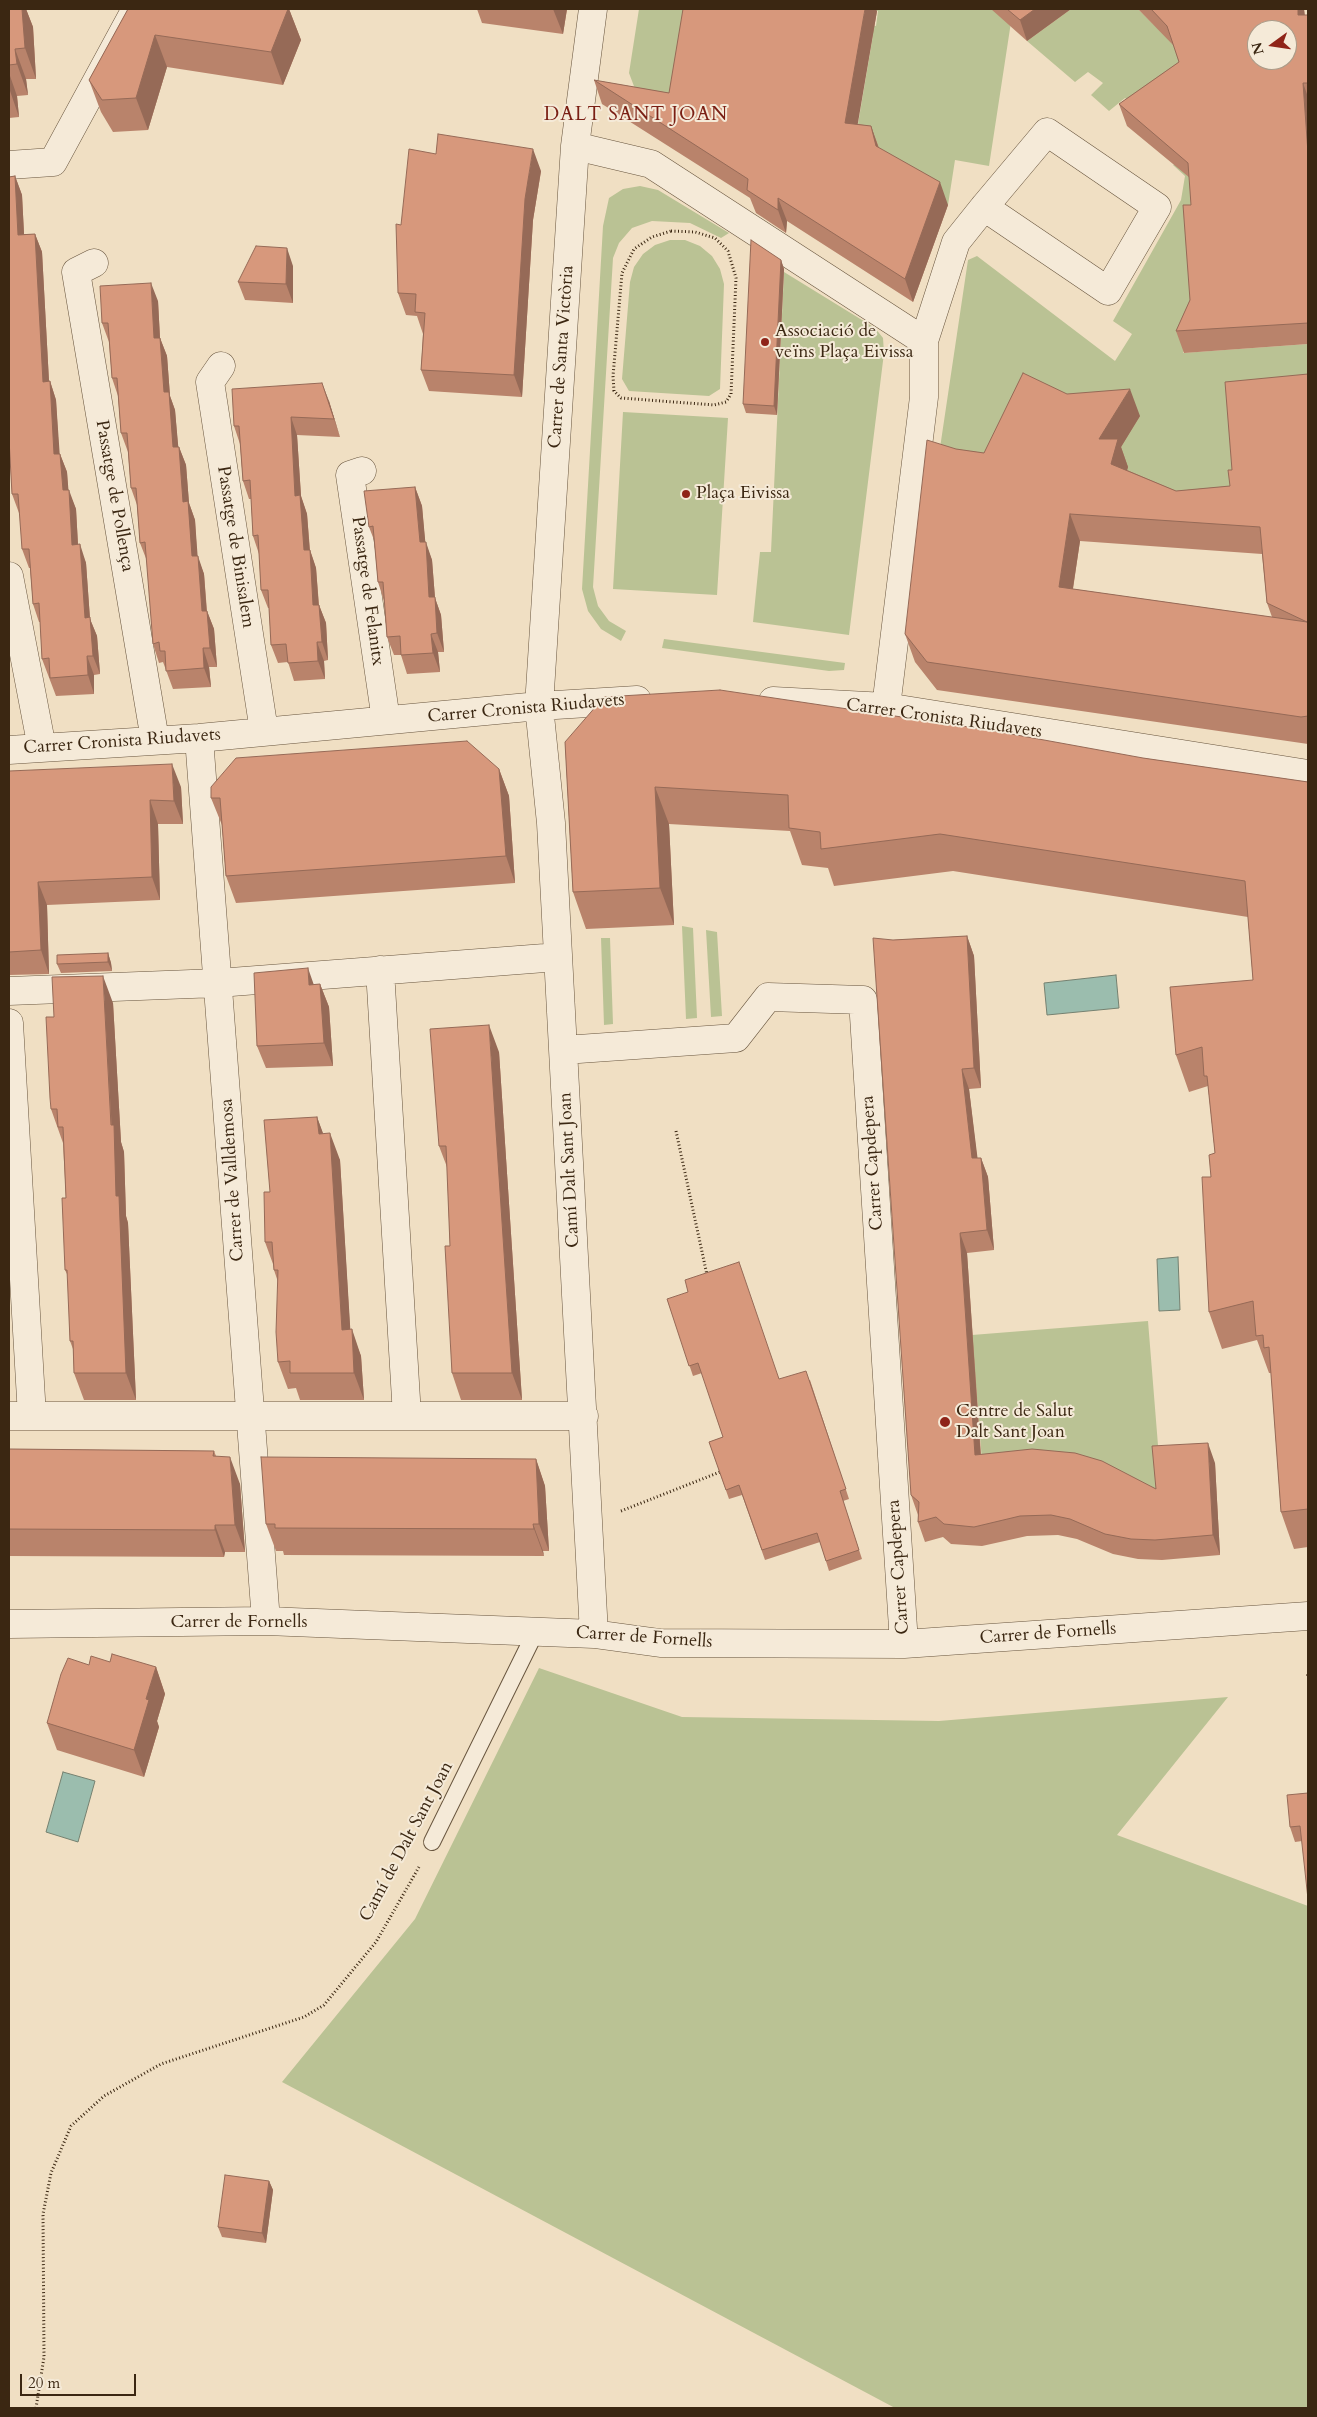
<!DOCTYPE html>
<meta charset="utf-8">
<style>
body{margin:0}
#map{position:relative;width:1317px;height:2417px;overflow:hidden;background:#f0dfc3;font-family:Cardo,serif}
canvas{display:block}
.frame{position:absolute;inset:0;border:10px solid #3b2712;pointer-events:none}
.north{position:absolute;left:1247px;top:20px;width:50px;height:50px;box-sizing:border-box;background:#f5ead8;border:1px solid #ab9c89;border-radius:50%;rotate:256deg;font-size:14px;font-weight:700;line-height:20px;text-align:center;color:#3b2712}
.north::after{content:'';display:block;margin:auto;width:18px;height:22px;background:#8f2418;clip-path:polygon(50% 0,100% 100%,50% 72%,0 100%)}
.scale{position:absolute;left:20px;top:2374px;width:116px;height:22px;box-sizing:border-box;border:2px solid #3b2712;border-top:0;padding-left:6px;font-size:15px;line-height:18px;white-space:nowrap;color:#3b2712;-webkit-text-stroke:4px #f5ead8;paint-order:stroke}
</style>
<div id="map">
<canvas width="1317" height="2417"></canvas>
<div class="frame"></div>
<div class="north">N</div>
<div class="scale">20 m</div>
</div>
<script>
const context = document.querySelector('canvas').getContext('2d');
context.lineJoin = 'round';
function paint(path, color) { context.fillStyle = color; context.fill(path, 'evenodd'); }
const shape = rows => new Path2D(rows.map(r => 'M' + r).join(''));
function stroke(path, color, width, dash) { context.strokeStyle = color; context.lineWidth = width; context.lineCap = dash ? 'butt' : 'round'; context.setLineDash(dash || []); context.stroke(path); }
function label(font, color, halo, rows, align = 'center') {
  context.font = font + ' Cardo,serif'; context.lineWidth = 4; context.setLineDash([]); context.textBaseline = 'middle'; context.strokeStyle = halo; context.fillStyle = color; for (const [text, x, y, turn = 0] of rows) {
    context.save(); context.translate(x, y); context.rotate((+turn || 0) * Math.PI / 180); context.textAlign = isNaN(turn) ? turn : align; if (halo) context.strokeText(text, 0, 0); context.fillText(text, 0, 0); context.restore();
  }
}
paint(shape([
 [639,9,696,9,678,116,643,110,629,73],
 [777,9,876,26,878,11,863,9,1013,9,989,166,955,160,948,205,732,103,858,124,873,35],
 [1071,9,1138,9,1153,24,1203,63,1198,321,1183,353,1308,344,1308,403,1246,497,994,480,937,468,968,260,977,256,1115,361,1132,334,1113,321,1181,200,1185,176,1173,165,1191,153,1142,115,1125,98,1109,111,1091,95,1103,83,1088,72,1075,82,1027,41],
 [640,186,658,190,729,233,721,238,690,223,652,221,632,228,619,243,613,258,593,587,598,606,609,621,626,631,621,641,601,629,588,611,582,589,603,226,609,198,623,189],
 [670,240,685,240,700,246,712,256,720,269,724,284,720,389,709,396,629,391,622,379,630,282,634,267,643,254,655,245],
 [784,272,875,328,883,338,884,353,849,635,753,622,760,552,771,552],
 [623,412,728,418,717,595,613,589],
 [664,639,845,663,844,670,829,671,662,648],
 [682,926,693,928,697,1018,686,1019],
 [706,930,717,932,722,1016,711,1017],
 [601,938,610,938,613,1024,604,1025],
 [1148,1321,1162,1495,982,1461,972,1335],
 [539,1668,682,1717,939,1721,1228,1697,1117,1835,1308,1906,1308,2408,895,2408,282,2082,415,1919]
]), '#bac294');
const water = shape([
 [1116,975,1119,1008,1047,1015,1044,983,1116,975],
 [1178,1257,1180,1310,1159,1311,1157,1259,1178,1257],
 [63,1772,95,1781,78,1842,46,1832,63,1772]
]);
paint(water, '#9bbdae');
stroke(water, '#758170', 1);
const lane = shape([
 [432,1842,535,1633]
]);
const street = shape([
 [593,9,575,146,539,706,551,823,594,1634],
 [575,146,651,164,924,341,924,397,886,707],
 [9,165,53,162,136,9],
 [94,263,76,272,155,740],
 [924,341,956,242,984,207,1047,132,1157,207,1108,291,984,207],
 [221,366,210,382,264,731],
 [362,471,350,475,386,720],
 [9,576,42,748],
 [773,701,886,707,1308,774],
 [199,738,266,1621],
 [9,750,199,738,539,706,637,700],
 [380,970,407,1416],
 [9,991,218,983,558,957],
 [9,1023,32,1416],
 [564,1050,736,1038,768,997,863,1000,904,1644],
 [9,1416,584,1416],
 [9,1624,266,1621,594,1634,660,1643,904,1644,1308,1616]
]);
stroke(lane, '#68553e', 18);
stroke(street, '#68553e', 29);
stroke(shape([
 [671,231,695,232,715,238,728,251,736,278,731,394,726,402,714,405,621,398,614,391,613,376,622,273,634,249,652,237,671,231],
 [676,1131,707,1275],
 [621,1511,720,1472],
 [1307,1676,1308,1675],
 [36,2408,44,2357,43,2214,51,2173,71,2126,104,2096,161,2064,304,2017,324,2005,376,1942,419,1867]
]), '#3b2712', 3, [1, 2.5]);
stroke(lane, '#f5ead8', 16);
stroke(street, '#f5ead8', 28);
paint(shape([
 [9,9,26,9,33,27,36,79,26,79,28,95,17,96,19,117,9,118],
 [128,9,289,9,301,40,283,85,167,67,148,130,113,132,101,112,89,80],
 [477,9,567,9,563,34,482,23],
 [991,9,1071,9,1027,41],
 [1138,9,1304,9,1305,15,1308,15,1308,344,1184,353,1176,331,1190,300,1191,205,1190,178,1127,126,1119,104,1179,62,1174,46],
 [877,11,857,124,871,126,879,148,948,205,913,302,787,221,786,233,756,213,750,198,602,104,594,80,669,93],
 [541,171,533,220,522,397,429,391,421,370,423,334,417,316,406,315,398,293,401,225],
 [15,176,22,195,24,234,35,234,42,252,49,381,50,381,56,400,59,454,60,454,67,472,68,490,76,509,78,544,86,563,90,619,97,636,100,674,94,675,94,694,56,696,42,659,40,622,39,622,33,604,30,568,29,568,22,549,20,513,19,513,12,494,10,458,9,457,9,177],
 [781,260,784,269,777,415,746,413,743,404],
 [293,266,293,303,245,300,238,282],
 [158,301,160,338,167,356,170,396,175,410,178,447,179,447,186,465,189,503,195,520,197,556,204,574,207,611,214,629,217,667,209,667,211,687,173,689,163,662,159,663,153,644,147,561,140,543,137,505,131,488,128,452,121,433,118,396,112,378,109,342,102,323],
 [1308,374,1308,744,937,690,915,662,905,634,956,449,984,453,1067,394,1140,416,1121,447,1128,467,1127,470,1176,491,1230,486,1232,470],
 [1080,541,1262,554,1267,603,1272,617,1073,589],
 [329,401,340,437,297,435,301,496,307,514,310,550,316,568,319,605,326,623,328,660,324,661,325,679,294,681,288,662,278,663,271,645,269,608,268,608,261,590,259,554,253,536,251,499,249,499,243,481,240,444,234,426],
 [415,487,422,506,425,542,432,560,435,598,441,615,444,652,438,652,440,672,407,674,401,655,394,655,387,637,384,601,378,582,374,540,369,527],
 [565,742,1143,758,1308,782,1308,1547,1294,1549,1281,1512,1271,1373,1269,1373,1257,1340,1222,1349,1209,1312,1211,1177,1215,1153,1208,1086,1189,1092,1176,1055,1253,980,1248,917,953,871,834,886,828,868,802,865,790,831,669,824,674,925,586,929,573,892],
 [499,769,509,796,515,883,236,903,226,876,222,825,211,798],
 [9,771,181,787,183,824,158,824,160,900,47,905,49,974,9,975],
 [967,936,974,956,981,1088,969,1089,977,1158,981,1158,988,1177,994,1250,967,1253,981,1454,1156,1489,1215,1463,1220,1555,1162,1560,1138,1559,1113,1554,1077,1539,1058,1535,1027,1536,982,1546,951,1544,943,1537,925,1542,918,1522,918,1515,911,1495,893,940],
 [108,953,111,963,112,971,61,973,57,964],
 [314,984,320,984,329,1007,333,1066,266,1068,257,1046],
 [113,1003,121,1142,124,1152,126,1216,128,1223,136,1400,84,1400,74,1373,73,1349,70,1341,68,1276,65,1270,66,1198,63,1143,51,1109,54,1017],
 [499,1052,522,1400,461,1400,452,1373,450,1246,447,1167,439,1146],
 [317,1117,323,1134,340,1160,350,1329,361,1356,364,1400,300,1400,296,1388,288,1389,278,1362,278,1282,274,1270,273,1264,265,1242,270,1192],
 [667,1299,779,1379,810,1380,849,1499,843,1501,862,1559,829,1571,820,1542,765,1560,742,1495,729,1499,709,1442,723,1437,702,1373,693,1376],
 [9,1449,214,1451,216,1456,240,1484,245,1552,225,1552,224,1557,9,1556],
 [536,1459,545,1486,549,1551,543,1551,544,1556,284,1555,283,1551,276,1551,266,1524],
 [110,1662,156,1667,165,1694,157,1721,159,1727,144,1777,57,1750,47,1723,89,1665],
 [1308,1793,1302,1841,1295,1842,1290,1827],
 [269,2181,273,2190,266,2243,222,2237,218,2227]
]), '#b9836b');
paint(shape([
 [22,9,26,9,33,27,36,79,25,48],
 [288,9,289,9,301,40,283,85,271,52],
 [553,9,567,9,563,34],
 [865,9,876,9,877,11,854,146,845,123],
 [1035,9,1071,9,1027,41,1020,20],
 [1298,9,1304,9,1306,37,1298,15],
 [155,35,167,67,148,130,136,98],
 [15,49,26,79,28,95,17,64],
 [9,73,17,96,19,117,9,88],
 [1303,83,1308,97,1308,153],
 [871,126,879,149,876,146],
 [533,149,541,171,533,220,522,397,514,375,525,199],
 [15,176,22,195,25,253,18,235],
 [940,182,948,205,913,302,905,279],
 [778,198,787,221,786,233,778,210],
 [35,234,42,252,50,400,43,382],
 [287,248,293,266,293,303,286,284],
 [781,260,784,269,777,415,774,406],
 [151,283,158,301,161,357,154,338],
 [160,338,167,356,170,396,175,410,180,466,173,447,164,392],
 [50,381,56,400,61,473,54,454],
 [322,383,329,401,340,437],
 [1130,389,1140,416,1121,447,1128,467,1121,491,1099,439],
 [291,417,297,435,301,496,307,514,311,568,304,550,295,496],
 [179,447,186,465,189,503,195,520,199,575,192,556,183,502],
 [60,454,67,472,70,509,63,490],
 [415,487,422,506,427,560,420,542],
 [69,490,76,509,79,564,72,545],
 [1070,514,1080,541,1069,614,1059,587],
 [426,542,432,560,435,598,441,615,444,652,437,633,429,597],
 [80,544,86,563,90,619,97,636,100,674,93,656,85,618],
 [310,550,316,568,320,623,313,605],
 [198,556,204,574,208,630,202,611],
 [319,605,326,623,328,660,322,642],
 [207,611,214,629,217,667,210,648],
 [431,634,438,652,440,672,433,653],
 [317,642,324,661,325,679,318,661],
 [203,648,209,667,211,687,204,668],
 [87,656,94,675,94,694,88,675],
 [172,764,181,787,183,824,174,801],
 [499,769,509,796,515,883,506,856],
 [655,787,669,824,674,925,660,888],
 [150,800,158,824,160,900,152,877],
 [38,882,47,905,49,974,41,950],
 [967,936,974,956,981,1088,974,1068],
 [108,953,111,963,112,971,108,962],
 [308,968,316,991,309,985],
 [103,976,113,1003,121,1142,124,1152,126,1216,128,1223,136,1400,126,1373],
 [320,984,329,1007,333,1066,324,1043],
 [489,1025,499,1052,522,1400,512,1373],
 [962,1069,969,1089,980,1178,972,1158],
 [317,1117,327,1144,319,1134],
 [330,1133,340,1160,352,1357,342,1330],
 [981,1158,988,1177,994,1250,987,1230],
 [960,1233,967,1253,982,1475,975,1455],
 [352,1329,361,1356,364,1400,354,1373],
 [1208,1443,1215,1463,1220,1555,1213,1535],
 [230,1457,240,1484,245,1552,235,1525],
 [536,1459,545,1486,549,1551,539,1524],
 [533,1524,543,1551,544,1556,534,1529],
 [215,1525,225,1552,224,1557,215,1530],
 [156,1667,165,1694,157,1721,159,1727,144,1777,134,1750,146,1699],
 [269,2181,273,2190,266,2243,262,2233]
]), '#966a57');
const building = shape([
 [9,9,22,9,25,48,15,49,17,64,9,65,9,9],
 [128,9,288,9,271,52,155,35,136,98,102,100,89,80,128,9],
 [683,9,865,9,845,123,871,126,876,146,940,182,905,279,778,198,778,210,747,190,748,179,594,80,669,93,683,9],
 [1007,9,1035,9,1020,20,1007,9],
 [1151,9,1298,9,1298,15,1308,15,1308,83,1303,83,1308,153,1308,323,1176,331,1190,300,1183,205,1191,205,1188,163,1119,104,1179,62,1167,26,1151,9],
 [1257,30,1287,30,1287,60,1257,60,1257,30],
 [438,134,533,149,525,199,514,375,421,370,425,313,415,312,416,294,398,293,396,224,401,225,409,149,436,154,438,134],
 [15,176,18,235,35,234,43,382,50,381,54,454,60,454,63,490,69,490,72,545,80,544,85,618,90,617,93,656,87,656,88,675,50,678,49,658,42,659,39,603,33,604,29,549,22,549,18,494,12,494,9,439,9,177,15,176],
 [751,240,781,260,774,406,743,404,751,240],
 [256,246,287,248,286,284,238,282,256,246],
 [151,283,154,338,160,338,164,392,169,392,173,447,179,447,183,502,188,501,192,556,198,556,202,611,207,611,210,648,203,648,204,668,166,671,165,651,160,651,159,642,153,644,145,542,140,543,136,488,131,488,127,433,121,433,117,378,112,378,108,323,102,323,100,286,151,283],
 [1023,373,1067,394,1130,389,1099,439,1118,439,1111,464,1176,491,1230,486,1228,470,1232,470,1225,382,1308,374,1308,716,1301,717,927,662,905,634,927,440,956,449,984,453,1023,373],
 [1070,514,1260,527,1267,603,1307,622,1059,587,1070,514],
 [322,383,334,419,291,417,295,496,300,495,304,550,310,550,313,605,319,605,322,642,317,642,318,661,288,663,286,644,271,645,268,590,261,590,258,535,253,536,250,480,243,481,239,426,234,426,232,389,322,383],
 [415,487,420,542,426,542,429,597,435,597,437,633,431,634,433,653,401,655,400,636,387,637,383,582,378,582,373,526,369,527,364,491,415,487],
 [720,690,989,730,1143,758,1308,782,1308,1509,1281,1512,1269,1347,1264,1348,1263,1335,1256,1336,1253,1301,1209,1312,1202,1177,1211,1177,1209,1155,1215,1153,1207,1076,1204,1076,1202,1047,1176,1055,1170,987,1253,980,1245,881,940,834,821,849,820,832,789,828,788,795,655,787,660,888,573,892,565,742,604,697,720,690],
 [467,741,499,769,506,856,226,876,220,798,211,798,211,787,236,758,467,741],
 [172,764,174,801,150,800,152,877,38,882,41,950,9,952,9,771,172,764],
 [967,936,974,1068,962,1069,972,1158,981,1158,987,1230,960,1233,975,1455,1032,1449,1075,1453,1102,1461,1156,1489,1152,1446,1208,1443,1213,1535,1155,1540,1131,1539,1105,1534,1070,1519,1051,1515,1020,1516,974,1527,944,1524,936,1517,918,1522,919,1502,911,1495,873,938,893,940,967,936],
 [108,953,108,962,57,964,57,955,108,953],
 [308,968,309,985,320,984,324,1043,257,1046,254,973,308,968],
 [103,976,111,1125,114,1125,116,1196,119,1196,126,1373,74,1373,73,1341,70,1341,67,1270,65,1270,62,1198,66,1198,63,1127,58,1127,57,1109,51,1109,50,1098,46,1017,54,1017,52,977,103,976],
 [489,1025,512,1373,452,1373,445,1246,450,1246,446,1146,439,1146,430,1029,489,1025],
 [317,1117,319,1134,330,1133,342,1330,352,1329,354,1373,290,1373,290,1361,278,1362,276,1332,278,1270,274,1270,272,1242,265,1242,264,1192,270,1192,264,1120,317,1117],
 [739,1262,779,1379,806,1371,846,1489,840,1491,859,1550,826,1561,817,1533,762,1550,739,1485,726,1490,709,1442,723,1437,698,1363,689,1366,667,1299,688,1292,685,1280,739,1262],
 [9,1449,214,1451,213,1456,230,1457,235,1525,215,1525,215,1530,9,1529,9,1449],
 [261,1457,536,1459,539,1524,533,1524,534,1529,275,1528,275,1524,266,1524,261,1457],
 [112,1654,156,1667,146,1699,149,1700,134,1750,47,1723,61,1674,68,1658,89,1665,91,1656,110,1662,112,1654],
 [1308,1793,1308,1899,1300,1826,1290,1827,1287,1795,1308,1793],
 [225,2175,269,2181,262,2233,218,2227,225,2175]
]);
paint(building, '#d7987c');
stroke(building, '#966a57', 1);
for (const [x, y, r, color] of [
 [765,342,5,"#8f2418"],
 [686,494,5,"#8f2418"],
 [945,1422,6,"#8f2418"]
]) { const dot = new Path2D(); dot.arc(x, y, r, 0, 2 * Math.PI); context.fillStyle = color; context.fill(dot); stroke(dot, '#f5ead8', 2); }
label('18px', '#3b2712', '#f5ead8', [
 ["Associació de",775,332],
 ["veïns Plaça Eivissa",775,353],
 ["Plaça Eivissa",696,494],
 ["Centre de Salut",956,1412],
 ["Dalt Sant Joan",956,1433]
], 'left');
label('18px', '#3b2712', '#f5ead8', [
 ["Carrer de Santa Victòria",562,357,-86],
 ["Passatge de Pollença",114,496,80],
 ["Passatge de Binisalem",235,547,81],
 ["Passatge de Felanitx",367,591,82],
 ["Carrer Cronista Riudavets",526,709,-5],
 ["Carrer Cronista Riudavets",944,719,8],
 ["Carrer Cronista Riudavets",122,742,-4],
 ["Carrer Capdepera",873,1163,-94],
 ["Camí Dalt Sant Joan",570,1170,-93],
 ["Carrer de Valldemosa",233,1180,-94],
 ["Carrer Capdepera",899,1567,-94],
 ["Carrer de Fornells",239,1623],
 ["Carrer de Fornells",1048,1634,-4],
 ["Carrer de Fornells",644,1638,4],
 ["Camí de Dalt Sant Joan",407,1842,-62]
]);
context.letterSpacing = '1px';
label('19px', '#7a1f14', '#f5ead8', [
 ["DALT SANT JOAN",636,116]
]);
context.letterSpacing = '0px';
</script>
